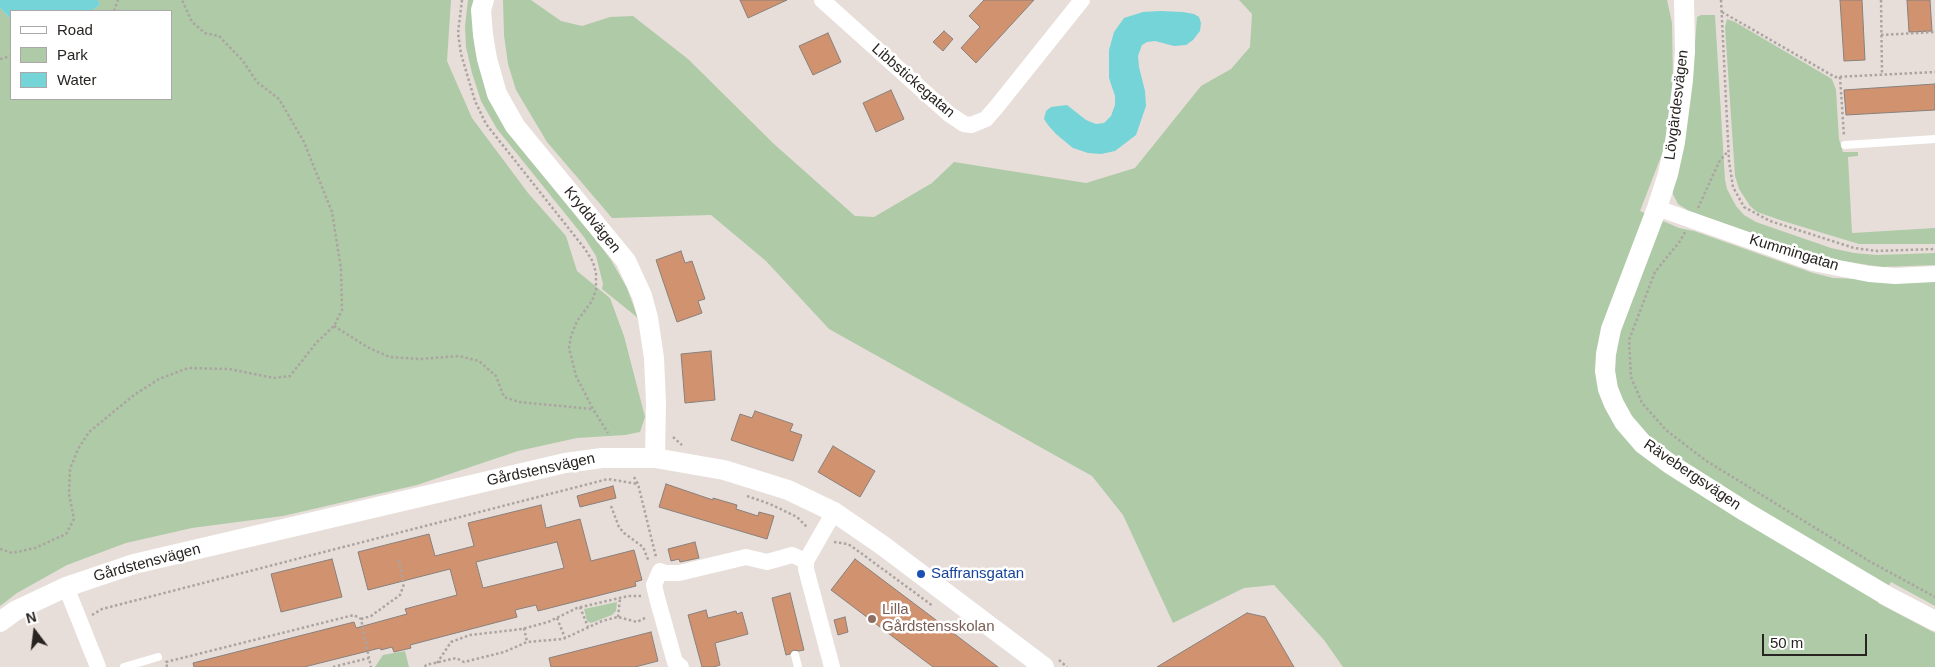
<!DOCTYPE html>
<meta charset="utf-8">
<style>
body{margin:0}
#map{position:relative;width:1935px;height:667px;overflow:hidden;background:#e7ded9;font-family:Arial,sans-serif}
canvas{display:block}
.legend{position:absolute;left:10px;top:10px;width:162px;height:90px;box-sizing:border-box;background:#fff;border:1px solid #a9a7a7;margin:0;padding:6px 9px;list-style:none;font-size:15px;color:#282422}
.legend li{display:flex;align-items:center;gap:10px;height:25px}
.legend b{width:25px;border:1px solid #a9a7a7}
.north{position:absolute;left:10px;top:607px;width:50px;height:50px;-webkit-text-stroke:4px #fff;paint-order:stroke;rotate:345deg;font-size:14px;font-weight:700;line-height:20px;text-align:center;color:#282422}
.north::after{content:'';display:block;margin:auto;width:18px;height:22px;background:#282422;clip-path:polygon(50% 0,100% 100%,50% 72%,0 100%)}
.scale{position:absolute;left:1762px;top:634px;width:105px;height:22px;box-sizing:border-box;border:2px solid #282422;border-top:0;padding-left:6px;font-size:15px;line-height:18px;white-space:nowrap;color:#282422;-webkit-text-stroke:4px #fff;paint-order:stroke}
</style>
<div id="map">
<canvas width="1935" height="667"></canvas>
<ul class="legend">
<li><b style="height:6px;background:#fff"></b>Road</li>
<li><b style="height:14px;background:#afcaa7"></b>Park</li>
<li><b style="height:14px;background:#74d4d8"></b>Water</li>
</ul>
<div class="north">N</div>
<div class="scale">50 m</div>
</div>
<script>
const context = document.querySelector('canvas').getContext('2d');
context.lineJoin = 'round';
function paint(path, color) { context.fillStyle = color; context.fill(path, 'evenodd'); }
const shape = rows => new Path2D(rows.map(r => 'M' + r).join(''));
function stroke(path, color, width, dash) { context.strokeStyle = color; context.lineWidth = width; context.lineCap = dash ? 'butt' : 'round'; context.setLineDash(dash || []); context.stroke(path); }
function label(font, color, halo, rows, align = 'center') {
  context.font = font + ' Arial,sans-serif'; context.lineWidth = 5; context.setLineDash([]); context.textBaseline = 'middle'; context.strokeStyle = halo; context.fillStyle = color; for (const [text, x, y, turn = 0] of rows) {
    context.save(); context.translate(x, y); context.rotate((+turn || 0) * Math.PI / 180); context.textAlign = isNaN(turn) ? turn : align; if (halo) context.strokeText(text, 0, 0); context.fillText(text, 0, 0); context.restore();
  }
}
paint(shape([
 [98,0,451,0,447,61,472,118,528,193,566,236,577,271,610,298,624,336,645,417,640,432,625,435,577,438,518,451,417,485,283,516,192,528,126,543,67,565,17,593,0,606,0,8,11,19,11,99,171,99,171,11,91,11,100,5],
 [468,0,477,0,474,41,477,58,487,91,611,260,627,288,638,318,602,289,603,284,596,256,584,237,497,129,481,101,472,73,466,47,465,26],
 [503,0,531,0,561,21,582,26,610,17,633,16,688,59,774,144,855,216,874,217,932,183,954,162,1086,183,1135,168,1201,86,1231,69,1250,47,1252,14,1239,0,1667,0,1672,23,1673,81,1667,141,1640,211,1679,228,1694,231,1813,273,1833,278,1883,280,1935,279,1935,606,1891,582,1878,603,1935,633,1935,667,1343,667,1324,640,1274,585,1244,588,1173,623,1123,515,1092,476,829,329,766,261,711,215,612,218,547,142,516,90,508,64,504,35],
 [1701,15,1715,15,1725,180,1727,189,1736,206,1744,215,1756,222,1831,248,1854,253,1877,255,1935,253,1935,265,1882,267,1829,259,1790,247,1689,211,1678,204,1673,194,1673,186,1692,84,1697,17],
 [1727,19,1735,22,1832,79,1836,90,1839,139,1843,152,1858,152,1858,156,1848,157,1852,233,1935,228,1935,244,1859,244,1783,221,1757,212,1750,206,1739,189,1735,176,1725,27],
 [617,602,616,611,612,615,591,623,587,621,584,609],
 [405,651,409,667,375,667,383,655]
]), '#afcaa7');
paint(shape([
 [0,0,98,0,100,5,91,11,11,11,11,19,0,8],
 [1160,11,1183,12,1194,14,1199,17,1201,23,1200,31,1193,40,1186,45,1174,46,1155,41,1147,42,1142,45,1138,56,1139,67,1145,91,1146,106,1136,135,1115,151,1101,154,1088,153,1073,148,1056,134,1048,125,1044,119,1046,111,1051,107,1067,105,1086,120,1096,124,1104,123,1111,116,1115,105,1115,96,1109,78,1109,50,1114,32,1124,18,1143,12]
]), '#74d4d8');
const building = shape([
 [740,0,787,0,748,18,740,0],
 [984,0,1034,0,976,63,961,48,980,27,969,16,984,0],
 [1840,0,1862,0,1865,60,1844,61,1840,0],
 [1907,0,1930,0,1932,31,1909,32,1907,0],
 [944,31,953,39,943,51,933,42,944,31],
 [828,33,841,62,813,75,799,46,828,33],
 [1935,84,1935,110,1846,115,1844,90,1935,84],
 [891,90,904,119,876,132,863,103,891,90],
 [681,251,685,263,692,261,705,299,698,301,702,313,677,322,656,260,681,251],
 [711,351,715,400,685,403,681,354,711,351],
 [755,411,793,424,790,431,802,435,793,461,731,440,740,414,752,418,755,411],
 [833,446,875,471,860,497,818,472,833,446],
 [666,484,713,500,713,498,737,505,736,509,758,516,759,512,774,516,767,539,659,507,666,484],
 [613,486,616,498,580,507,577,496,613,486],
 [541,505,546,528,580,519,591,561,634,550,642,580,635,582,636,586,538,611,536,605,515,610,517,617,410,645,411,648,394,652,392,647,381,650,380,648,304,667,194,667,193,663,354,622,356,628,407,614,405,609,457,595,450,569,368,590,358,552,429,534,435,556,474,546,468,523,541,505],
 [557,542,564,568,483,588,476,562,557,542],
 [695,542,699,558,680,562,679,559,671,561,668,549,695,542],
 [332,559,342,597,281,612,271,574,332,559],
 [855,559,932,617,998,667,933,667,831,590,855,559],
 [790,593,804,650,799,651,793,650,790,654,786,655,772,598,790,593],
 [706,610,708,618,736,611,737,614,742,612,748,634,715,643,720,665,714,667,702,667,688,615,706,610],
 [1247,613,1265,617,1294,667,1157,667,1247,613],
 [845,617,848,632,838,635,834,620,845,617],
 [651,632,658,661,635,667,551,667,549,658,651,632]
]);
paint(building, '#d1926f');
stroke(building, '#89807c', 1);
stroke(shape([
 [462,0,458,33,461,54,475,101,486,124,585,249,593,262,596,273,596,290,592,301,577,321,571,336,569,348,576,376,593,409,608,433],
 [1721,0,1729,161,1733,187,1744,207,1770,221,1854,248,1877,251,1935,249],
 [1881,0,1882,75],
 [114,11,118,0],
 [1722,12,1835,77,1935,72],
 [1881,35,1935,32],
 [0,59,11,56],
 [1840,77,1844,136],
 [1698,208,1719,162,1728,151],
 [1685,232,1680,241,1655,272,1629,340,1631,377,1642,403,1666,430,1705,460,1869,561,1935,597],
 [334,326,369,348,390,357,420,359,459,356,479,361,496,376,504,397,519,402,592,409],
 [673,437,682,445],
 [634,477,638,484,656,557],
 [747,496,770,504,797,517,808,528],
 [611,506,619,527,624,533,643,547,649,562],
 [834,542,848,544,854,548,933,606],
 [0,549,12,553,35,548,66,534,74,519,69,494,70,469,78,449,89,432,134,395,159,379,188,368,229,369,274,378,290,376,316,343,334,326,342,310,341,269,332,212,304,142,279,99,257,82,243,61,219,36,205,33,192,22,182,0],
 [580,607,588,627],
 [92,615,102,609,608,479,638,484],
 [618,617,620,598],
 [557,618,565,638],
 [361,619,371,616,400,595,404,584,399,560],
 [524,628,527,642],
 [1059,660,1067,667],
 [437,663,451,642,470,635,522,629,548,622,577,608,628,596,641,596],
 [167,667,166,662,354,615,361,619,369,658],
 [333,667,369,658,371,667],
 [425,667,426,665,456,658,464,662,504,652,527,642,563,639,602,621,618,617,637,622,647,617]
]), '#aba4a0', 2.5, [2.5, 2.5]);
stroke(shape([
 [1845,145,1935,139],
 [795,655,798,667],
 [124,667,158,657]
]), '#fff', 8);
stroke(shape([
 [822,0,949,114,964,124,971,125,986,119,998,105,1082,0],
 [1657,208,1813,263,1869,274,1895,276,1935,274],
 [66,587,98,667],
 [681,667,675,662,657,598,654,585,660,571,666,573,679,573,746,557,767,562,792,555,806,561],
 [832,667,806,569,806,561,834,512]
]), '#fff', 16);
stroke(shape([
 [484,0,481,10,483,35,487,59,497,94,515,126,626,261,642,296,648,318,654,358,656,403,655,458],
 [1684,0,1685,51,1683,80,1675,142,1668,174,1657,208,1611,329,1606,354,1605,371,1608,389,1614,404,1624,422,1643,444,1670,464,1746,512,1889,597,1935,621],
 [0,622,15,611,66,587,134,564,565,463,602,458,655,458,724,470,788,490,834,512,882,545,1044,667]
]), '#fff', 20);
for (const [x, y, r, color] of [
 [921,574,5,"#1a4fb4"],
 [872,619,5,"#8d6e63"]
]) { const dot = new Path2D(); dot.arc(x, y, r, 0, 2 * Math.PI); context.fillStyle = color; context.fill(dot); stroke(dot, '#fff', 2); }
label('15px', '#282422', '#fff', [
 ["Libbstickegatan",913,81,41],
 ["Lövgärdesvägen",1677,105,-83],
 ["Kryddvägen",592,220,51],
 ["Kummingatan",1794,253,17],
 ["Gårdstensvägen",541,470,-12],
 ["Rävebergsvägen",1692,475,34],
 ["Gårdstensvägen",147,563,-15]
]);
label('15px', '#164399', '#fff', [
 ["Saffransgatan",931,574]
], 'left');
label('15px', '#785e54', '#fff', [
 ["Lilla",882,610],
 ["Gårdstensskolan",882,627]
], 'left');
</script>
